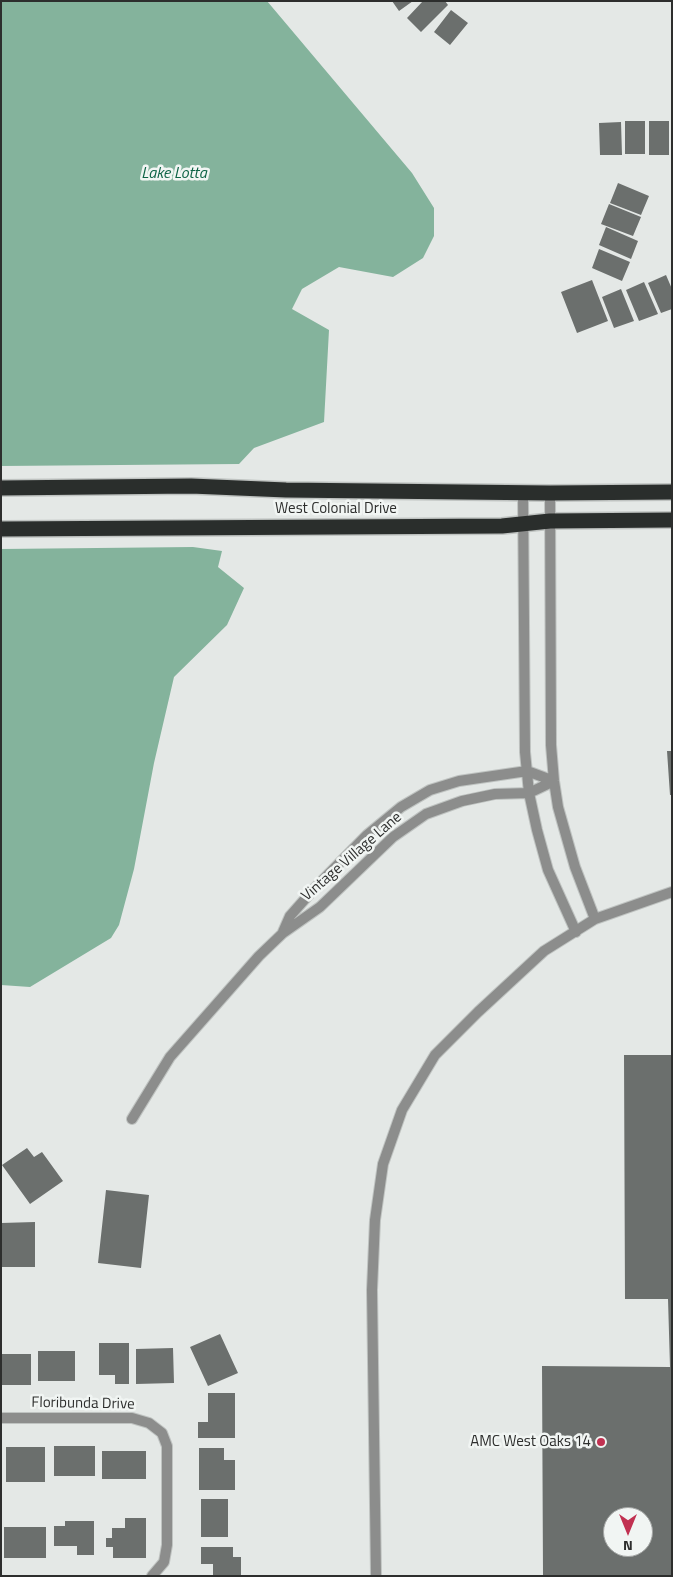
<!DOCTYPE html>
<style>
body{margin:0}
#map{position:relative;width:673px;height:1577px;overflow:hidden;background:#e4e8e6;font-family:"Titillium Web",sans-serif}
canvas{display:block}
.frame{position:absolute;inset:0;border:2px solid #2d2e2d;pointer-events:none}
.north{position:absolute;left:603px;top:1507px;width:50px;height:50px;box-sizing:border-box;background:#f1f5f3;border:1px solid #a3a5a4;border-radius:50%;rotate:180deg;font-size:14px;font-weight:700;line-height:20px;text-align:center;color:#2d2e2d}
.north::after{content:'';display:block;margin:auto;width:18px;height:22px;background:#c13151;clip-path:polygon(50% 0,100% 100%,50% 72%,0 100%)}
</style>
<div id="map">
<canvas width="673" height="1577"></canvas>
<div class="frame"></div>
<div class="north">N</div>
</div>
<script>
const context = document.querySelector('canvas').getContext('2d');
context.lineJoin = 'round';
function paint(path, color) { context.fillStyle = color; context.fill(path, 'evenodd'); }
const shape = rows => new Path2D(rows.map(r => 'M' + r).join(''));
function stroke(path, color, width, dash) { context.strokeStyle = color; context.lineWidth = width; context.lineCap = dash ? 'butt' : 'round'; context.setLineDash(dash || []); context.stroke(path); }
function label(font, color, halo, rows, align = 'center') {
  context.font = font + ' "Titillium Web",sans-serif'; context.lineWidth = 5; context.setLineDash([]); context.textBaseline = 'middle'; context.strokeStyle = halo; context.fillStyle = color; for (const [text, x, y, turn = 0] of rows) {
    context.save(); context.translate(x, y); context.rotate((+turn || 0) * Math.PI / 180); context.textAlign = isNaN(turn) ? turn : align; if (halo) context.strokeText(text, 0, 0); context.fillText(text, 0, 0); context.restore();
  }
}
paint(shape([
 [1,1,267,1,412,173,434,208,434,236,423,258,393,277,339,267,302,289,292,309,329,330,324,422,254,448,239,464,1,466],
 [193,547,222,551,218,567,244,588,227,625,174,677,154,763,134,869,119,925,111,938,30,987,1,985,1,549]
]), '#84b39c');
paint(shape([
 [392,1,413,1,399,11],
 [423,1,445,1,448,5,421,32,407,18],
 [451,10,468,23,450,45,434,32],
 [625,121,645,121,645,154,625,154],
 [649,121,669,121,669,155,649,155],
 [621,122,622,155,600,155,599,123],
 [618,183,649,196,641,215,610,203],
 [609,204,641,217,633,236,601,224],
 [606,227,638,241,631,259,599,245],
 [599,249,630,262,622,281,592,268],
 [666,275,672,289,672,309,661,313,648,283],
 [592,280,608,321,577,333,561,292],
 [644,282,658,314,639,321,626,290],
 [621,289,634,321,614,328,602,297],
 [667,751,672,751,672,795,670,795],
 [624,1055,672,1055,672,1576,543,1576,542,1366,670,1367,668,1299,625,1299],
 [613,1517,643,1517,643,1547,613,1547],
 [27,1148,34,1157,42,1152,63,1181,30,1204,2,1165],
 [106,1190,149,1195,141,1268,98,1263],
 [35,1222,35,1267,1,1267,1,1223],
 [220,1334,238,1373,208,1386,190,1347],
 [99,1343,129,1343,129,1384,115,1384,115,1375,99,1375],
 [173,1348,174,1383,136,1384,136,1349],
 [38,1351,75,1351,75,1381,38,1381],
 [1,1354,31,1354,31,1385,1,1385],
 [208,1393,235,1393,235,1438,198,1438,198,1422,208,1422],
 [54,1446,95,1446,95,1476,54,1476],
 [6,1447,45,1447,45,1482,6,1482],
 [199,1448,224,1448,224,1460,235,1460,235,1490,199,1490],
 [102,1451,146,1451,146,1479,102,1479],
 [201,1499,228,1499,228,1537,201,1537],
 [125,1518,146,1518,146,1558,113,1558,113,1547,106,1547,106,1538,112,1538,112,1528,125,1528],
 [65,1521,94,1521,94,1555,77,1555,77,1546,54,1546,54,1526,65,1526],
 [4,1527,46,1527,46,1558,4,1558],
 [201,1547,233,1547,233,1557,241,1557,241,1576,213,1576,213,1564,201,1564]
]), '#6b6f6d');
const street = shape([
 [523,493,525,752,529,793,537,830,548,870,576,932],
 [550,493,551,745,554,781,558,807,575,867,595,919],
 [283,932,290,916,313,890,367,835,401,807,430,790,459,781,527,771,554,781],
 [132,1119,170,1057,259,956,283,933,320,907,393,837,426,814,462,801,495,794,529,793,554,781],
 [1,1418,132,1418,149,1423,162,1433,167,1446,167,1545,164,1562,152,1576],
 [376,1576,372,1290,375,1220,383,1164,402,1110,435,1055,478,1012,544,951,595,919,672,892]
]);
const highway = shape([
 [1,488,191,486,286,490,550,493,672,492],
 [1,529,502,526,550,521,672,520]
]);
stroke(street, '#bfc3c1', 12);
stroke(highway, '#bfc3c1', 18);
stroke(street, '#8c8d8c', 10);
stroke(highway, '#2a2e2c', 15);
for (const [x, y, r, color] of [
 [601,1442,5,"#c13151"]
]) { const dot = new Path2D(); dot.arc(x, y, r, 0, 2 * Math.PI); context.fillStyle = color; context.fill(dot); stroke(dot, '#f1f5f3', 2); }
label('15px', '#2d2e2d', '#f1f5f3', [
 ["West Colonial Drive",336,509],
 ["Vintage Village Lane",352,857,-41],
 ["Floribunda Drive",83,1404,1]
]);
label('15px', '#2d2e2d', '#f1f5f3', [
 ["AMC West Oaks 14",591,1442]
], 'right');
label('italic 16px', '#0d6345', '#f1f5f3', [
 ["Lake Lotta",174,174]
]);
</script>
